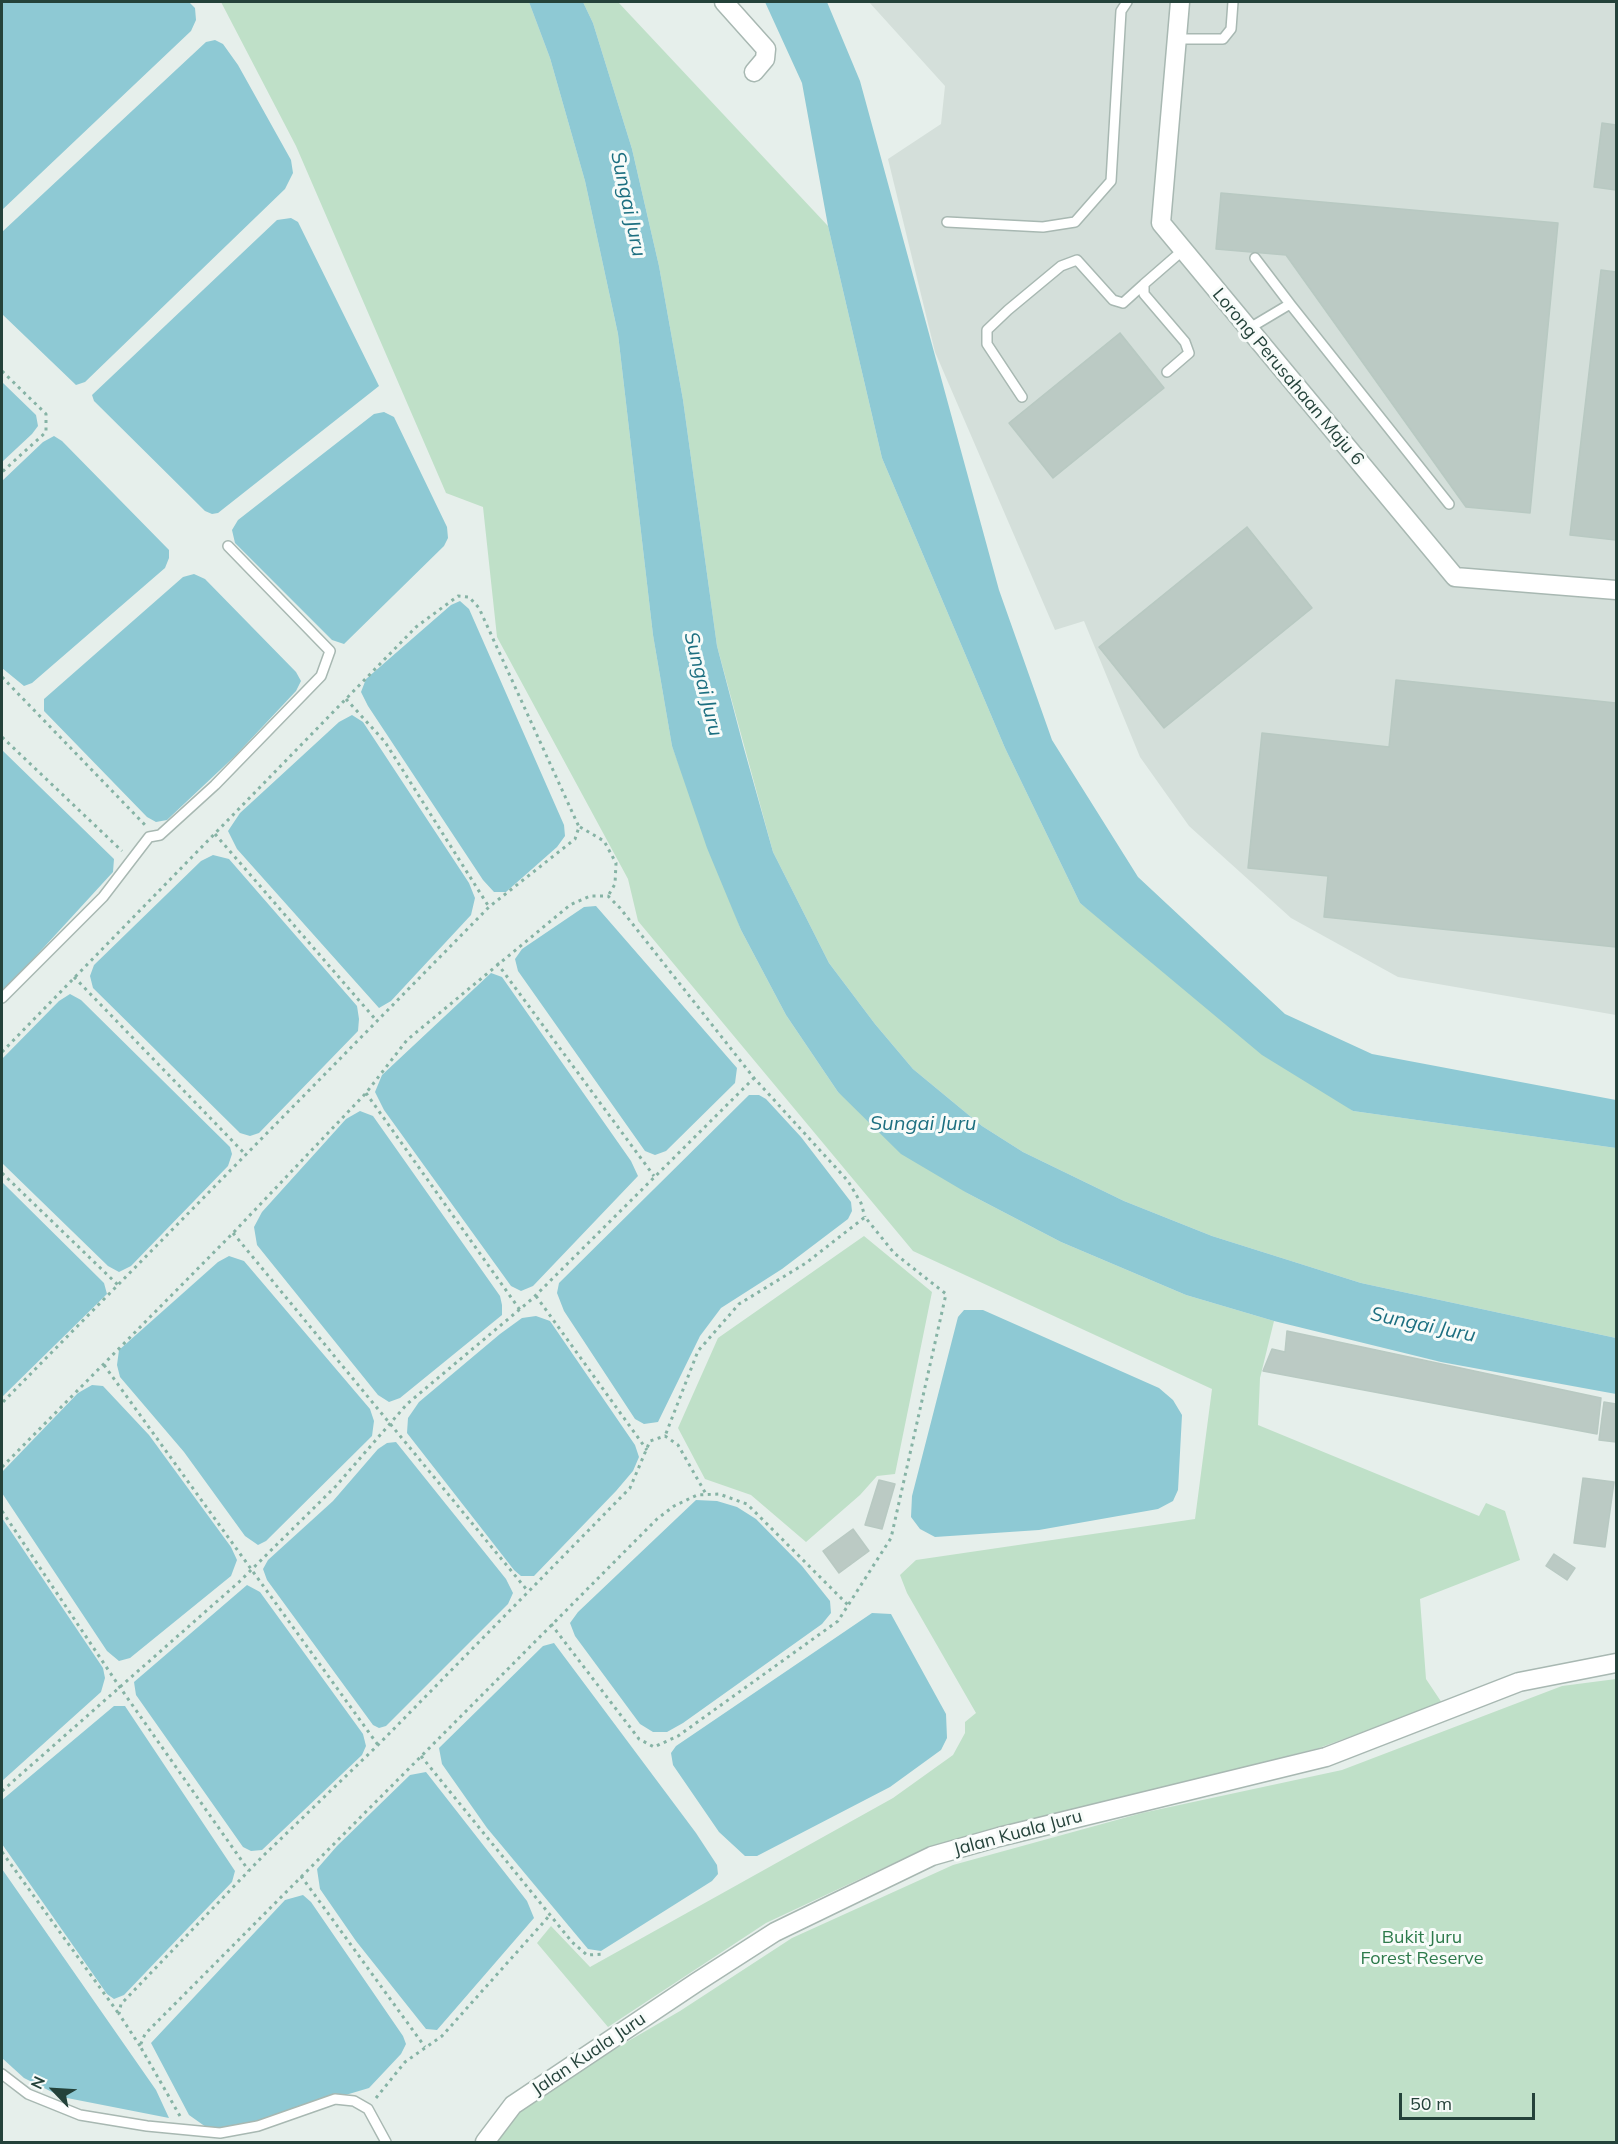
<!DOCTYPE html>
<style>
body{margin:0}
#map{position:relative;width:1618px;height:2144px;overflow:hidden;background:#e6efeb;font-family:Mulish,sans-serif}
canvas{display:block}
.frame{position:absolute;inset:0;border:3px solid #24423a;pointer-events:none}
.north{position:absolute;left:24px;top:2060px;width:60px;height:60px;-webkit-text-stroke:4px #f7fbf9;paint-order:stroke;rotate:295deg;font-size:16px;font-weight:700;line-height:24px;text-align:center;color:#24423a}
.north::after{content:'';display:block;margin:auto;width:21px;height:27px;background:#24423a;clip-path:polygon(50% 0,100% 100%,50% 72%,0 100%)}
.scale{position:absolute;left:1399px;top:2093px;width:136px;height:27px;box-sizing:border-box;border:3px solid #24423a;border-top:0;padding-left:8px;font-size:18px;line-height:21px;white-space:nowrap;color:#24423a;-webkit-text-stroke:4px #f7fbf9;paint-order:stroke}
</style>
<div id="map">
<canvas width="1618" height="2144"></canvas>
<div class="frame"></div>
<div class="north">N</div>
<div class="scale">50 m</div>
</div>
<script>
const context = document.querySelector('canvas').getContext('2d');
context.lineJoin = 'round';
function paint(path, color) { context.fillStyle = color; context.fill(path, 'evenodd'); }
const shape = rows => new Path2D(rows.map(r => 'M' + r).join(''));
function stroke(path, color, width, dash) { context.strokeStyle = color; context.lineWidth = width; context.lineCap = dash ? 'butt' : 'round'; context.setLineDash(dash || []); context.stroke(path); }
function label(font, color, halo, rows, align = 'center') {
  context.font = font + ' Mulish,sans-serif'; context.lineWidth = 6; context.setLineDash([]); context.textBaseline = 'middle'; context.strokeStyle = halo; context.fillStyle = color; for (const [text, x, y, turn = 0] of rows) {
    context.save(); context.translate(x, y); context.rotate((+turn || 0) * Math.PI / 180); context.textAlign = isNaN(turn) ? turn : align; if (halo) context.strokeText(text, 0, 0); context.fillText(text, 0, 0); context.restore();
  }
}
paint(shape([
 [869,2,1616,2,1616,1015,1398,977,1291,918,1189,826,1140,757,1084,621,1055,630,935,352,888,159,941,124,945,86]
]), '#d4dfda');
paint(shape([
 [221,2,529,2,550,58,585,181,618,334,653,635,672,746,741,930,786,1015,838,1092,967,1193,1061,1242,1186,1295,1274,1321,1260,1378,1258,1425,1479,1516,1486,1503,1505,1511,1520,1560,1420,1599,1426,1679,1442,1703,1319,1748,926,1848,766,1923,608,2027,537,1943,551,1926,590,1967,893,1798,953,1755,965,1733,965,1722,976,1713,907,1593,900,1575,916,1560,1195,1519,1212,1389,913,1251,638,921,628,879,497,637,483,507,446,493,296,146],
 [583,2,618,2,828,226,882,458,1005,748,1080,903,1353,1111,1616,1148,1616,1338,1361,1283,1212,1236,1124,1201,1023,1152,982,1126,913,1069,875,1024,829,963,773,852,717,646,683,400,659,266,632,149,593,23],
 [864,1236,932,1292,895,1474,877,1476,860,1495,806,1542,751,1495,705,1479,678,1428,718,1338],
 [1616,1679,1616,2142,496,2142,523,2108,582,2068,680,2011,792,1938,953,1865,1142,1813,1342,1770,1562,1686]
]), '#bfe0c8');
paint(shape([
 [2,2,189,2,195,8,196,20,191,31,2,210],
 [529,2,583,2,593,23,632,149,659,266,683,400,717,646,743,745,773,852,829,963,875,1024,913,1069,982,1126,1023,1152,1124,1201,1212,1236,1361,1283,1616,1338,1616,1394,1441,1362,1274,1321,1186,1295,1061,1242,967,1193,901,1154,838,1092,786,1015,741,930,707,848,672,746,653,635,618,334,585,181,550,58],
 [765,2,827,2,860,81,999,590,1052,740,1138,877,1285,1014,1372,1054,1616,1100,1616,1148,1353,1111,1262,1055,1080,903,1005,748,882,458,828,226,802,83],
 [215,40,223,44,238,65,291,160,293,173,285,189,85,382,76,385,2,314,2,232,206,42],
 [291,218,298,222,379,386,218,513,212,514,205,511,94,401,92,395,277,220],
 [2,382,36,415,38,426,32,434,2,462],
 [384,412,394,417,447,527,448,538,444,546,344,644,332,640,235,543,232,530,238,520,374,414],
 [54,436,62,441,169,550,169,558,165,568,32,683,24,686,2,668,2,481,43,442],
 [194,574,205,579,296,672,301,681,296,691,236,755,167,820,156,822,147,817,44,711,44,699,183,577],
 [460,601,469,609,564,825,565,836,557,847,506,892,494,892,483,880,368,706,361,692,366,679,451,605],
 [352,715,363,722,469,883,475,898,471,915,391,1001,379,1008,237,849,228,831,240,813,339,722],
 [2,750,114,859,113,872,2,993],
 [213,855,229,859,357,1006,359,1019,358,1031,259,1133,250,1136,240,1133,93,988,90,976,94,965,201,861],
 [596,906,737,1068,735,1083,666,1151,655,1155,645,1151,518,971,515,959,522,949,584,907],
 [491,973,502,977,631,1161,638,1176,533,1286,521,1291,511,1286,384,1110,375,1092,382,1075],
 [70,994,81,1000,230,1147,232,1154,228,1166,131,1266,119,1272,108,1266,2,1163,2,1059,59,1001],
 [749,1095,759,1095,766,1099,801,1137,851,1202,852,1211,848,1219,782,1269,721,1308,700,1336,658,1422,644,1424,635,1419,564,1311,557,1293,559,1283],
 [360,1111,373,1116,500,1296,502,1305,502,1315,400,1398,389,1402,378,1395,257,1245,254,1227,262,1212,346,1119],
 [2,1182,104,1283,107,1294,2,1397],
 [229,1256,244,1261,370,1409,374,1421,372,1436,266,1541,258,1545,245,1536,184,1452,120,1377,117,1365,119,1350,218,1262],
 [964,1310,983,1310,1159,1388,1173,1400,1182,1415,1178,1490,1173,1501,1158,1509,1039,1530,935,1537,920,1529,911,1517,912,1496,958,1317],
 [536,1316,550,1321,635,1445,639,1457,633,1471,616,1491,534,1576,521,1576,514,1570,407,1433,408,1418,419,1402,500,1334,522,1318],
 [92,1385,103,1386,149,1435,231,1547,237,1560,231,1576,130,1658,119,1661,107,1651,2,1493,2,1472,78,1393],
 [396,1442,506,1579,513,1593,508,1604,386,1726,379,1728,373,1725,267,1580,263,1569,268,1560,333,1501,378,1449,387,1443],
 [696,1500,717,1501,737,1507,756,1519,802,1566,830,1601,831,1613,822,1624,683,1723,667,1732,653,1732,640,1724,575,1636,570,1623,578,1612],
 [2,1518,103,1668,105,1678,101,1692,2,1781],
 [247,1585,260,1592,363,1734,366,1746,362,1755,262,1850,251,1851,243,1847,136,1695,134,1682],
 [872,1613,891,1614,946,1714,947,1738,941,1750,890,1787,757,1856,745,1856,719,1832,673,1765,671,1753,676,1746],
 [554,1643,696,1833,717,1865,718,1874,712,1881,601,1951,588,1949,487,1828,442,1764,439,1748,543,1646],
 [114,1706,125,1706,235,1871,232,1882,124,1995,114,1999,107,1994,2,1844,2,1800],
 [426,1772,527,1901,534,1918,437,2030,426,2029,356,1941,320,1889,317,1869,337,1846,410,1775],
 [2,1869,156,2090,169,2118,62,2097,24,2078,2,2058],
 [303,1895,311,1902,403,2036,406,2044,401,2054,369,2088,228,2130,206,2127,189,2115,151,2043,285,1900]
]), '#8ec9d4');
const building = shape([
 [1602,123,1616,125,1616,190,1594,187,1602,123],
 [1221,193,1558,223,1530,513,1466,507,1286,255,1216,249,1221,193],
 [1601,270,1616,272,1616,540,1570,535,1601,270],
 [1120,333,1164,388,1053,478,1009,423,1120,333],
 [1247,527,1312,608,1164,728,1099,647,1247,527],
 [1396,680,1616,703,1616,947,1324,917,1328,876,1248,868,1262,733,1389,747,1396,680],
 [1287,1331,1601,1398,1597,1434,1263,1371,1272,1349,1285,1352,1287,1331],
 [1604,1402,1616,1404,1616,1442,1599,1440,1604,1402],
 [1583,1478,1614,1482,1605,1547,1574,1543,1583,1478],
 [879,1480,895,1484,882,1529,865,1525,879,1480],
 [853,1529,869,1551,839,1573,823,1551,853,1529],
 [1554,1554,1575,1568,1567,1580,1546,1566,1554,1554]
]);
paint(building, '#bbcac4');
stroke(building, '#b8c9c2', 1.5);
const service = shape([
 [1177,39,1223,39,1231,29,1233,2],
 [947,222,1043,227,1075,222,1111,181,1121,11,1127,2],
 [1255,258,1290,304],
 [1248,329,1290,304,1449,504],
 [1167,372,1189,353,1185,342,1144,294,1144,284,1182,251],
 [1022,397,987,344,987,330,1008,310,1061,266,1077,260,1113,300,1123,303,1144,284],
 [2,998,103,897,149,837,160,835,215,785,321,676,330,651,228,546],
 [2,2074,28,2094,80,2115,147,2126,220,2133,258,2126,335,2099,354,2101,368,2109,386,2142]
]);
const minor = shape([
 [724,2,766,49,765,59,754,72],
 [1180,2,1161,223,1455,577,1616,590],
 [485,2142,513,2105,697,1982,775,1932,932,1856,999,1837,1326,1757,1519,1682,1616,1663]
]);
stroke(service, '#a8b8b2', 12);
stroke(minor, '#a8b8b2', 21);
stroke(shape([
 [2,371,46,414,46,432,2,472],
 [2,677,146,826],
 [346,699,385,742,489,907],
 [2,737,122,851],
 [580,827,604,841,616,863,615,884,608,896],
 [215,834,376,1020],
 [497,963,654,1176],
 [74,977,246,1155],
 [2,1052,416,627,458,596,469,597,479,608,579,827,575,839,489,907,2,1403],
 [366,1093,520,1310],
 [2,1173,119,1286],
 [233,1233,527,1590],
 [536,1296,647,1450],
 [104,1365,378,1745],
 [2,1467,233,1233,366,1093,407,1040,570,905,590,896,608,896,620,908,754,1078,848,1181,861,1203,865,1217],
 [2,1511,119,1686,249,1871],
 [551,1624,639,1739,654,1747,678,1736,838,1621,891,1538,946,1294,894,1253,865,1217,806,1263,739,1304,698,1351,665,1436],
 [421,1756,572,1942,587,1955,604,1954],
 [2,1791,239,1582,336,1486,407,1404,532,1299,754,1078],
 [2,1852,119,2014],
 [301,1876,425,2047],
 [140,2046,119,2014,121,2004,262,1857,378,1745,630,1488,650,1441,665,1436,678,1445,706,1494],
 [376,2098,405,2062,442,2036,550,1915],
 [180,2116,140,2046,145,2034,657,1519,674,1506,697,1495,719,1494,747,1504,849,1606]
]), '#86b3a5', 3, [3, 4.5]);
stroke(service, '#fff', 9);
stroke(minor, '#fff', 18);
label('18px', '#24423a', '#f7fbf9', [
 ["Lorong Perusahaan Maju 6",1288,377,50],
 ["Jalan Kuala Juru",1018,1833,-15],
 ["Jalan Kuala Juru",589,2054,-34]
]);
label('18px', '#2d7a4b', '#f7fbf9', [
 ["Bukit Juru",1422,1938],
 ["Forest Reserve",1422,1959]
]);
label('italic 20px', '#1c6f80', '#f7fbf9', [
 ["Sungai Juru",628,204,78],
 ["Sungai Juru",703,684,76],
 ["Sungai Juru",923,1124],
 ["Sungai Juru",1423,1325,12]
]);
</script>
